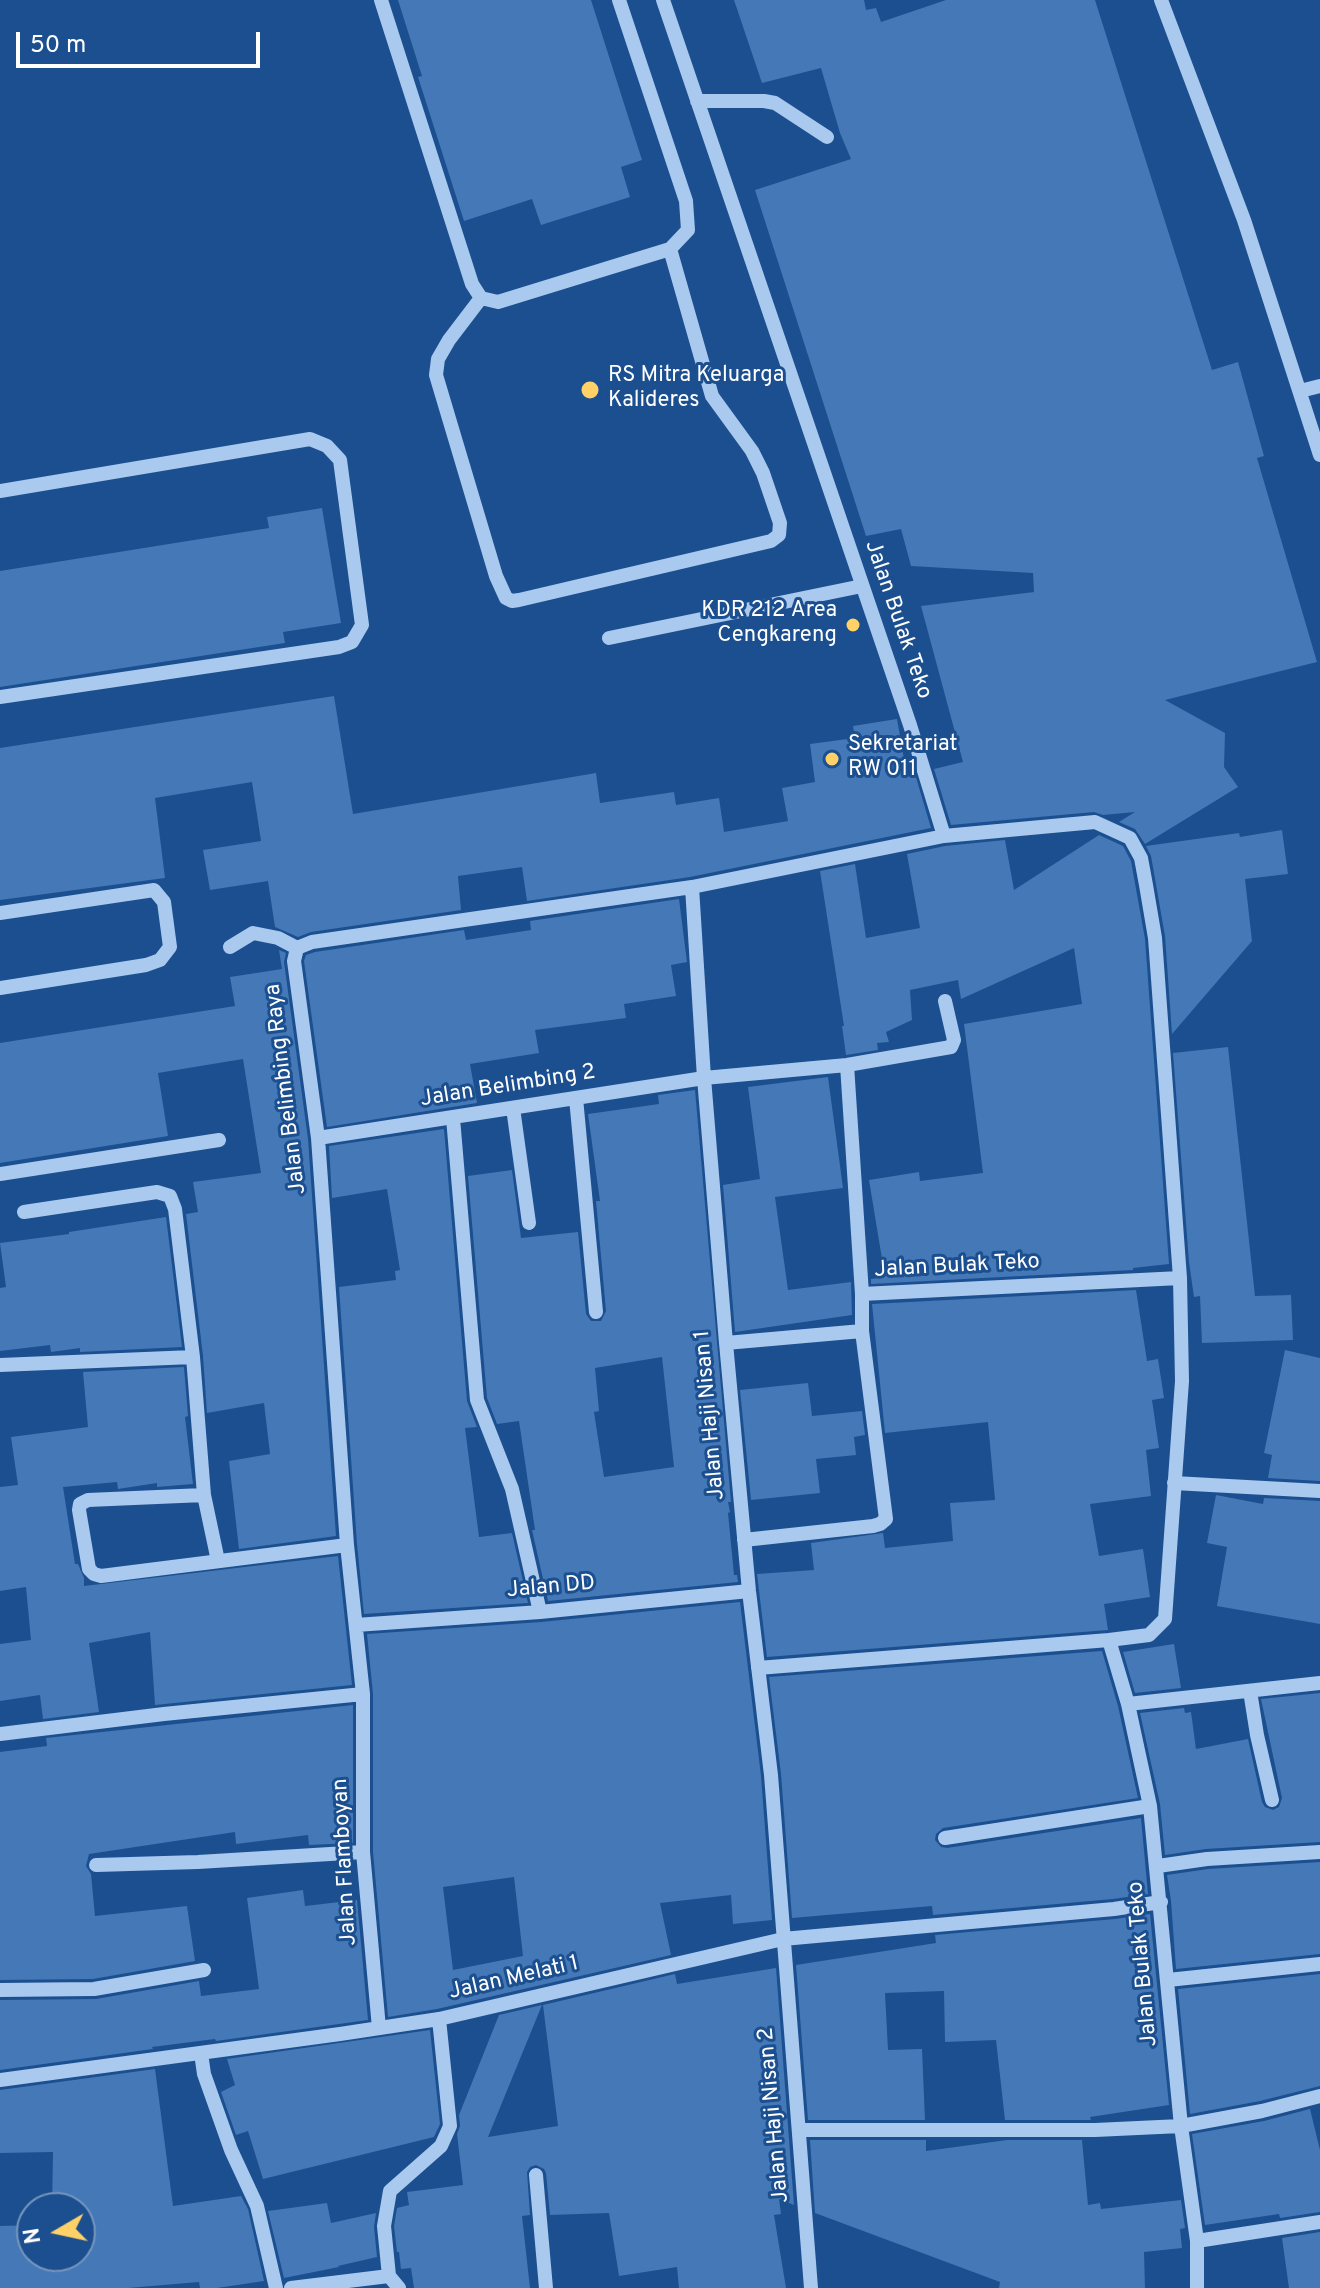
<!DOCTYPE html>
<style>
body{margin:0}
#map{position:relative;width:1320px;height:2288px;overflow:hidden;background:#1b4f8f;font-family:Overpass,sans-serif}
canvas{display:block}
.north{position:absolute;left:16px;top:2192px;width:80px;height:80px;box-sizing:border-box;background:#1b4f8f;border:2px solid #7695bc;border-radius:50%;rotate:261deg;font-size:22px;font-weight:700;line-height:32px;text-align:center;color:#fff}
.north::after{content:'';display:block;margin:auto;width:28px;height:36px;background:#ffd166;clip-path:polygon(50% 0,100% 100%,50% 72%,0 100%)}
.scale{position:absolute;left:16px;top:32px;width:244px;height:36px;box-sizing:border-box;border:4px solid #fff;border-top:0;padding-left:10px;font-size:24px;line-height:28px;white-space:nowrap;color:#fff;-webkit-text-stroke:6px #1b4f8f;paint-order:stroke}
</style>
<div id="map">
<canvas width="1320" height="2288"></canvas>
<div class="north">N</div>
<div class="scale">50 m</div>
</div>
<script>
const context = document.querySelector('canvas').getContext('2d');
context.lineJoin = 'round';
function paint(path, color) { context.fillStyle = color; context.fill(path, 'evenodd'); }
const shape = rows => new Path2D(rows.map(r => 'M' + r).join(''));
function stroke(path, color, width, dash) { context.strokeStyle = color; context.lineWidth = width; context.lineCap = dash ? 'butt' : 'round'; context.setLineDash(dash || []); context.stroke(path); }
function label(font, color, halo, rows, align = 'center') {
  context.font = font + ' Overpass,sans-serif'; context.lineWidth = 6; context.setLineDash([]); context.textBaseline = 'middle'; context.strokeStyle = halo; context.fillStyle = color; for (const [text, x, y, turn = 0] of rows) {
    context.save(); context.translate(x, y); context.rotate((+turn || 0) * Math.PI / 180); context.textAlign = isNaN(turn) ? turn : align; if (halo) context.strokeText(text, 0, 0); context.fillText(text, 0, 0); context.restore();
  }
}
paint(shape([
 [398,0,591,0,642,160,621,167,630,197,541,225,532,199,464,221,418,77,422,76],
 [734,0,864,0,866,10,876,8,881,22,946,0,1095,0,1212,370,1238,362,1264,456,1257,458,1317,662,1165,700,1225,733,1224,767,1238,787,1145,844,1135,829,1119,822,1135,812,1103,815,1094,812,951,825,934,769,963,762,921,606,1034,592,1033,573,911,566,901,529,866,536,755,190,851,159,840,133,821,68,762,83],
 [322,508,341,623,283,632,285,643,0,687,0,571,269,528,267,517],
 [334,696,353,814,596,773,600,803,674,792,676,805,719,798,724,832,788,821,782,788,815,782,810,744,855,738,853,726,897,719,907,776,915,774,931,828,690,877,527,901,522,867,458,876,461,910,311,932,298,937,275,927,268,881,210,890,203,850,261,841,252,782,155,798,165,878,0,900,0,748],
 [1282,830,1288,874,1245,879,1252,941,1172,1034,1165,936,1151,856,1146,846,1239,833,1240,837],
 [1099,835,1123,846,1131,861,1145,939,1169,1264,1133,1268,1133,1270,871,1284,871,1279,885,1277,869,1180,919,1172,920,1181,983,1173,964,1024,1082,1004,1074,948,961,999,958,980,910,990,912,1020,886,1032,889,1042,877,1043,878,1050,846,1055,842,1026,844,1026,820,871,855,864,866,938,920,928,907,854,945,846,1005,840,1014,890],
 [679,899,687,962,671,965,676,996,624,1004,626,1018,535,1030,539,1053,470,1064,477,1103,327,1127,304,961,306,955,315,952,464,930,466,940,531,930,530,921],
 [279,950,286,953,284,962,308,1139,336,1536,239,1549,229,1461,270,1454,264,1403,207,1413,203,1356,186,1214,198,1212,193,1182,261,1173,243,1059,158,1073,168,1136,0,1163,0,1043,235,1006,230,977,282,969],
 [1228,1047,1255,1296,1291,1295,1293,1340,1202,1343,1200,1296,1194,1297,1189,1262,1173,1053],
 [828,1077,843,1188,775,1197,788,1290,851,1282,852,1315,735,1332,723,1185,760,1179,748,1087],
 [695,1090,731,1502,728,1502,730,1512,728,1513,734,1575,737,1575,738,1582,548,1601,532,1530,535,1530,519,1421,497,1424,487,1398,468,1176,512,1170,521,1238,578,1232,586,1314,591,1321,601,1321,606,1311,596,1201,600,1201,588,1114,659,1104,658,1095],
 [662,1357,674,1467,604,1477,594,1412,599,1411,595,1368],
 [444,1129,467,1401,477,1427,465,1428,479,1537,512,1533,528,1603,364,1614,357,1544,339,1287,396,1280,395,1271,400,1270,387,1189,332,1198,329,1146],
 [166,1217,182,1347,80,1352,80,1348,51,1352,50,1345,0,1351,0,1288,6,1287,0,1243,69,1234,69,1232],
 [1136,1290,1147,1361,1158,1359,1164,1398,1152,1400,1159,1448,1146,1450,1151,1496,1090,1504,1099,1556,1143,1549,1150,1597,1104,1604,1108,1630,767,1657,757,1574,814,1570,811,1543,883,1533,885,1548,953,1541,950,1503,995,1500,988,1422,885,1433,872,1304],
 [1285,1350,1320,1358,1320,1481,1268,1478,1272,1455,1264,1453],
 [184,1367,188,1416,185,1417,193,1484,157,1487,157,1483,118,1489,117,1482,63,1487,75,1564,78,1564,84,1578,84,1586,338,1556,352,1685,155,1705,150,1632,89,1643,99,1712,43,1719,40,1695,0,1701,0,1644,31,1640,26,1587,0,1591,0,1487,18,1485,11,1437,88,1427,83,1372],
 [808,1383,812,1416,862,1411,865,1435,854,1437,856,1455,816,1459,820,1493,751,1500,740,1390],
 [1216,1495,1263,1504,1264,1498,1320,1501,1320,1624,1217,1606,1227,1547,1207,1543],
 [740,1602,761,1776,772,1920,733,1924,731,1895,660,1903,671,1955,437,2009,388,2017,373,1852,373,1694,367,1634,541,1622],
 [514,1877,523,1956,453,1970,443,1887],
 [1174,1644,1181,1688,1135,1693,1123,1652],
 [1102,1651,1118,1706,1138,1798,943,1828,936,1834,935,1840,941,1847,947,1848,1141,1818,1148,1894,1113,1899,933,1915,932,1906,792,1918,781,1774,769,1677],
 [1320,1693,1320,1842,1206,1849,1165,1855,1160,1804,1140,1713,1184,1708,1185,1713,1191,1712,1196,1749,1248,1739,1262,1802,1265,1807,1273,1810,1279,1807,1282,1798,1261,1699],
 [353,1705,353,1843,309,1845,308,1835,236,1844,235,1832,89,1854,86,1866,91,1874,95,1916,187,1906,195,1961,93,1979,0,1980,0,1752,47,1746,46,1738],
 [1320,1862,1320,1954,1176,1969,1171,1901,1167,1875,1208,1869],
 [303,1890,305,1906,357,1900,368,2020,216,2041,215,2039,152,2047,153,2049,0,2070,0,2000,96,1999,199,1981,201,1996,259,1989,247,1898],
 [1150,1914,1169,2105,1090,2117,1091,2120,1005,2120,996,2040,945,2042,944,1991,885,1993,888,2050,922,2049,925,2120,808,2120,796,1965,936,1943,935,1935,1115,1919],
 [776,1968,794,2205,779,2199,781,2214,774,2215,786,2288,679,2288,677,2267,619,2276,609,2213,550,2215,546,2173,544,2169,536,2165,530,2167,527,2172,530,2215,522,2216,530,2288,414,2288,411,2268,401,2269,399,2252,397,2252,394,2226,397,2208,409,2205,407,2192,463,2185,457,2134,460,2126,459,2115,499,2015,542,2005,488,2137,558,2126,543,2005,675,1974,677,1984],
 [1320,1974,1320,2086,1260,2101,1190,2114,1178,1989],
 [430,2030,440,2124,434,2137,263,2179,248,2131,236,2135,221,2092,235,2085,227,2059],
 [155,2069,173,2206,241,2196,248,2209,264,2281,217,2288,200,2288,199,2282,128,2288,0,2288,0,2226,32,2225,32,2256,80,2256,80,2208,52,2208,53,2152,0,2153,0,2090],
 [1310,2109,1320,2150,1320,2212,1280,2218,1279,2214,1205,2225,1192,2134,1264,2121],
 [810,2140,926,2140,926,2151,1007,2140,1082,2140,1088,2205,1100,2203,1101,2209,1181,2200,1185,2228,1180,2229,1182,2248,1144,2252,1145,2288,999,2288,1000,2282,815,2213],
 [327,2203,331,2223,376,2213,374,2227,377,2257,338,2266,339,2267,284,2278,268,2211],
 [1320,2232,1320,2288,1289,2288,1282,2238]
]), '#4478b7');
stroke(shape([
 [381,0,472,284,481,298,498,302,670,249,688,230,686,201,619,0],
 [663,0,910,725,944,836],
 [1161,0,1244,220,1320,455],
 [697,101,764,101,775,103,827,137],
 [481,298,449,340,438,359,436,375,496,576,506,598,512,601,519,600,771,541,779,535,780,523,763,473,752,451,712,396,670,249],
 [1300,391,1320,386],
 [0,491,310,439,327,446,340,460,362,625,352,642,339,647,0,697],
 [609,638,862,586],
 [692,887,704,1078,726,1343,749,1591,771,1775,811,2288],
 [0,913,154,890,164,902,170,947,160,960,146,965,0,988],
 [230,947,253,933,278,938,297,948],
 [576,1098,596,1312],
 [513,1108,529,1223],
 [453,1118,477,1400,512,1489,540,1612],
 [318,1138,704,1078,847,1065,951,1047,954,1040,945,1001],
 [0,1174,219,1140],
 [24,1212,157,1192,170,1196,175,1209,193,1357,204,1495,218,1561],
 [862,1294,1180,1278],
 [726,1343,862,1331],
 [0,1365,193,1357],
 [1174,1483,1320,1491],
 [204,1495,88,1500,80,1504,79,1510,89,1569,94,1574,101,1576,347,1545],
 [744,1540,873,1526,880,1524,886,1519,862,1331,862,1294,847,1065],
 [356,1625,540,1612,749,1591],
 [758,1668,1109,1640],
 [1250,1691,1257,1735,1272,1800],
 [1128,1704,1320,1683],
 [0,1734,164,1714,363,1694],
 [945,1838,1150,1806],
 [96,1865,198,1862,363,1852],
 [1158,1866,1207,1859,1320,1852],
 [1168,1980,1320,1964],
 [0,1990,94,1989,204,1970],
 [379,2028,363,1852,363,1694,347,1545,318,1138,294,961,297,948,312,942,692,887,944,836,1095,822,1130,838,1141,858,1146,885,1155,938,1180,1278,1182,1381,1165,1619,1149,1635,1109,1640,1128,1704,1150,1806,1181,2126,1197,2241,1197,2288],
 [201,2053,204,2074,231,2150,257,2206,276,2288],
 [0,2080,340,2034,439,2019,783,1939,1114,1909,1161,1902],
 [799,2130,1095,2130,1181,2126,1262,2111,1320,2096],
 [536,2175,546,2288],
 [1197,2241,1320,2222],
 [291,2288,389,2276],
 [399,2288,389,2276,384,2226,390,2191,441,2146,450,2126,439,2019]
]), '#a9c9ee', 14);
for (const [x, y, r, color] of [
 [590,390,10,"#ffd166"],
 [853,625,8,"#ffd166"],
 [832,759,8,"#ffd166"]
]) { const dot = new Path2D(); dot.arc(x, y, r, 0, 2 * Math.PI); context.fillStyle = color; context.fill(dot); stroke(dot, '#1b4f8f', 3); }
label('22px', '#fff', '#1b4f8f', [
 ["RS Mitra Keluarga",608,377],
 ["Kalideres",608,402],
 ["KDR 212 Area",837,612,"right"],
 ["Cengkareng",837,637,"right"],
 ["Sekretariat",848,746],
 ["RW 011",848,771]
], 'left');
label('22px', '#fff', '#1b4f8f', [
 ["Jalan Bulak Teko",897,620,71],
 ["Jalan Belimbing 2",508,1087,-9],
 ["Jalan Belimbing Raya",287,1089,-97],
 ["Jalan Bulak Teko",957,1267,-3],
 ["Jalan Haji Nisan 1",711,1415,-95],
 ["Jalan DD",551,1588,-5],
 ["Jalan Flamboyan",346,1862,-93],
 ["Jalan Bulak Teko",1144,1964,-95],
 ["Jalan Melati 1",514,1979,-13],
 ["Jalan Haji Nisan 2",775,2115,-95]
]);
</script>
